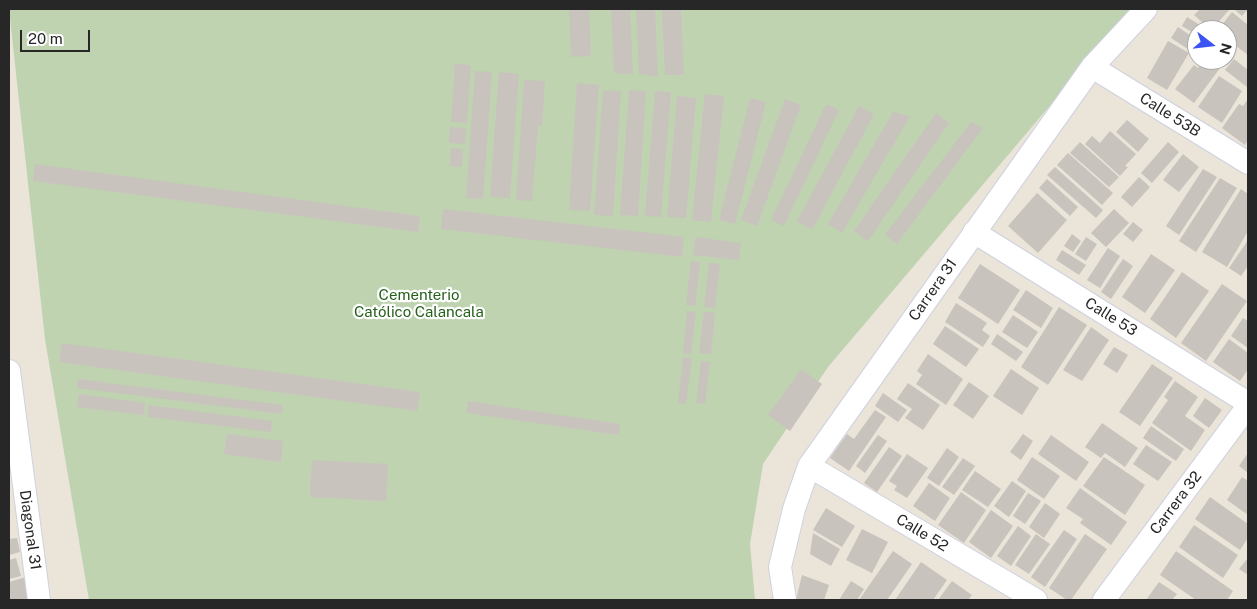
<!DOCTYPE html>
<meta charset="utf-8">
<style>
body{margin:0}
#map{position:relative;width:1257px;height:609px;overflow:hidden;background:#eae4d9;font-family:"Public Sans",sans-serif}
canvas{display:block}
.frame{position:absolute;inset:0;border:10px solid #272727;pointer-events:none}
.north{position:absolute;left:1187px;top:20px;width:50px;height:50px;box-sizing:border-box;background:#fff;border:1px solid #a9a9a9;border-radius:50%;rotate:106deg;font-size:14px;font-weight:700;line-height:20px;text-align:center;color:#272727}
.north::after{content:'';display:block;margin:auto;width:18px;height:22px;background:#3c53f4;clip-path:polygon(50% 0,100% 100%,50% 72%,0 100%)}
.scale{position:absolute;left:20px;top:30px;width:70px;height:22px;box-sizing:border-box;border:2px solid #272727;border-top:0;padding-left:6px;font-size:15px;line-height:18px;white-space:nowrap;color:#272727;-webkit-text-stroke:4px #fff;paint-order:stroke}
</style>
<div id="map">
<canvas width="1257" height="609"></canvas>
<div class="frame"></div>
<div class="north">N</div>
<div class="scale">20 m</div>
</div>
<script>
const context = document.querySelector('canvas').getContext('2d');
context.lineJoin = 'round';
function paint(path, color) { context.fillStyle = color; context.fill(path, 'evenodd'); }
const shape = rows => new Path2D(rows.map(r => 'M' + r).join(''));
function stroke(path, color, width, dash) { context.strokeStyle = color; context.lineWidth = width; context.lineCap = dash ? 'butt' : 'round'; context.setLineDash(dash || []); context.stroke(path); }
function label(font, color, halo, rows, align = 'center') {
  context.font = font + ' "Public Sans",sans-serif'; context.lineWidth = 4.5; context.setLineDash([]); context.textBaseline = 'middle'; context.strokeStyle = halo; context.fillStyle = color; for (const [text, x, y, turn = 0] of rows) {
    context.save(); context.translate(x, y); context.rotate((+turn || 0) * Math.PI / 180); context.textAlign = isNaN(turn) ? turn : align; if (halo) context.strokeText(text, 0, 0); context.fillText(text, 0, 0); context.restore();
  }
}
paint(shape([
 [9,9,1132,9,828,367,763,464,750,544,755,600,89,600,45,339]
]), '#bfd3b1');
paint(shape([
 [569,9,589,9,591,56,571,57],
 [611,9,630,9,633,74,614,73],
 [636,9,655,9,658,77,639,74],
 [662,9,681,9,684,75,665,75],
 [1200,9,1230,9,1211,30,1194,15],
 [1234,9,1248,9,1242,16],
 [1232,12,1248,25,1248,55,1227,39,1227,30,1218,30],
 [1187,17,1208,30,1197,30,1197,35,1182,26],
 [1178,27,1197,40,1197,55,1171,38],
 [1168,41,1189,53,1167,90,1147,78],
 [1234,59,1248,70,1248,85,1247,87,1225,70],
 [1203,60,1226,60,1194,103,1175,89,1194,65,1198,68],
 [455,64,471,65,467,123,451,122],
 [475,71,492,72,483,199,466,198],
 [499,72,519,74,510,198,490,197],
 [1219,76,1242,91,1222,123,1198,107],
 [524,80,545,81,542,126,538,126,532,201,516,200],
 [577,83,599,85,590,211,569,210],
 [603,90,621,91,613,216,594,215],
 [629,90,646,91,638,216,620,215],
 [655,91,671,92,661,217,645,216],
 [705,94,724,96,711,222,692,220],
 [677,96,696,98,686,218,667,217],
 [750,98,766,102,735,224,719,220],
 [785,99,801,105,757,226,741,220],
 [1248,99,1248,140,1245,145,1222,128,1239,104,1243,106],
 [826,104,839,110,784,226,771,220],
 [859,106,874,114,812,230,797,221],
 [893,112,910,116,842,233,828,224],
 [936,113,949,123,868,241,854,231],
 [1127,120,1149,139,1138,152,1116,132],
 [971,122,983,128,897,244,885,235],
 [450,127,466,128,465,144,449,143],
 [1110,131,1136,154,1125,166,1128,167,1120,176,1085,144,1092,136,1100,143],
 [1080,142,1119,177,1109,187,1070,153],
 [1168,142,1179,152,1152,183,1141,173],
 [451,148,463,149,462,167,450,166],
 [1068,153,1113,193,1102,205,1057,165],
 [1183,154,1199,167,1179,192,1163,180],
 [35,164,420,216,418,232,33,181],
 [1055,167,1103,210,1096,218,1047,175],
 [1203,169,1217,177,1179,235,1166,226],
 [1139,177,1150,187,1132,207,1121,197],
 [1220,178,1237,188,1196,252,1179,241],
 [1047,179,1078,207,1070,216,1039,188],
 [1241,189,1248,194,1248,231,1227,267,1202,252],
 [1037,193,1067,220,1038,253,1008,226],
 [443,209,684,237,682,257,441,229],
 [1114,209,1129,223,1106,247,1091,233],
 [1133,222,1143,230,1133,242,1123,234],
 [1072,234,1081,241,1073,252,1064,246],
 [696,237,741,243,739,260,693,255],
 [1086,237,1097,244,1086,261,1075,254],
 [1248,240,1248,266,1241,276,1229,268],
 [1108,248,1120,256,1100,288,1087,280],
 [1062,250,1086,265,1079,275,1056,260],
 [1151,254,1175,270,1145,313,1122,297],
 [1123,259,1133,266,1111,299,1101,292],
 [691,261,700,262,695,306,686,305],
 [709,263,720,264,715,308,704,307],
 [980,264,1020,290,998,324,958,298],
 [1182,272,1209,291,1176,338,1150,319],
 [1222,284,1247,301,1206,361,1181,343],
 [1026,290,1053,308,1041,328,1013,310],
 [956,303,987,323,982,330,990,336,983,347,945,322],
 [1059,307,1087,325,1048,385,1021,367],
 [687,311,696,312,691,354,683,353],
 [704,312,715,313,711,354,699,353],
 [1013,315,1038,332,1027,348,1002,332],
 [1243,318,1248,321,1248,348,1231,336],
 [945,326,979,349,966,367,933,344],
 [1091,327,1109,340,1082,381,1063,370],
 [997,334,1023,352,1016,361,991,344],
 [1229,339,1248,353,1248,369,1240,381,1213,362],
 [62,343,420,392,417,411,59,362],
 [1114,347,1128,355,1117,373,1103,364],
 [928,354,963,379,946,405,916,384,922,375,917,371],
 [683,357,692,359,686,404,678,403],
 [701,361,710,362,705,404,696,403],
 [1152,364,1173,378,1140,426,1119,412],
 [801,369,822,384,790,431,768,415],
 [1011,369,1039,388,1022,415,993,396],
 [78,379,283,405,282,414,77,388],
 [1175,381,1198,397,1185,416,1205,430,1191,451,1152,423,1168,400,1164,397],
 [969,382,989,396,973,419,953,405],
 [908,383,940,405,923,430,905,418,912,409,897,399],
 [883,393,907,410,898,422,875,406],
 [79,394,145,403,144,415,77,407],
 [1205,398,1222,410,1209,428,1193,416],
 [468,401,620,424,619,435,466,413],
 [148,405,272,421,271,432,147,417],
 [875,410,886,417,849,471,830,458,847,434,854,439],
 [1102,423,1138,448,1125,467,1105,453,1101,458,1085,447],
 [1151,426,1184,449,1176,461,1143,438],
 [227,434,283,441,281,462,224,454],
 [1023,434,1033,441,1021,460,1010,452],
 [878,435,887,441,865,473,856,466],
 [1051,435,1089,462,1076,481,1038,454],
 [1146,445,1172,462,1158,481,1133,464],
 [889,447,902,456,877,492,864,483],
 [947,448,959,457,939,486,927,478],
 [1248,453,1248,473,1239,466],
 [907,454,928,468,907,498,894,490,897,486,889,481],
 [1032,457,1060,476,1044,499,1017,480],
 [1104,457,1145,485,1125,515,1083,486],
 [963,458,975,466,954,495,942,487],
 [312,460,388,464,386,501,310,497],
 [975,471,1001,489,988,507,962,490],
 [1242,477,1248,481,1248,515,1227,500],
 [1012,481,1026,491,1009,517,994,506],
 [929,483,950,498,935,521,913,506],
 [1080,488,1127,522,1111,545,1080,523,1083,519,1066,508],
 [961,492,986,510,964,543,938,525],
 [1028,493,1041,501,1025,524,1013,516],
 [1210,497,1248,524,1248,538,1240,550,1195,519],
 [1045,503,1060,514,1044,538,1029,527],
 [826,508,855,526,842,547,813,530],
 [991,510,1013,526,991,558,969,542],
 [1194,525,1238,555,1223,578,1179,547],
 [1018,526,1031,536,1011,566,997,556],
 [862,529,888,542,872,573,846,560],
 [1064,530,1077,539,1045,587,1031,577],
 [813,533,840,549,831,566,810,554],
 [1036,534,1050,544,1029,574,1015,565],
 [1085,534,1107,549,1071,600,1067,600,1049,588],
 [17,538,20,552,9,555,9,539],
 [893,551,912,564,887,600,859,600],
 [1176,551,1233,591,1227,600,1196,600,1160,575],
 [16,558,21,576,9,579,9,560],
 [1247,559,1248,560,1248,575,1239,569],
 [921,562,947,580,933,600,895,600],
 [802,575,829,585,824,600,796,600],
 [26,577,33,600,9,600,9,582],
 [851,581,864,589,857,600,839,600],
 [952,581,972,595,968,600,938,600],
 [1159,582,1177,594,1172,600,1146,600]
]), '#c8c3bc');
const minor = shape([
 [1092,67,1248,163],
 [974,232,1248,403],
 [9,371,39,600],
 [809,466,1036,600],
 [785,600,780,567,794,509,809,466,1092,67,1146,9],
 [1104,600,1248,406]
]);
stroke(minor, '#cfd1e0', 24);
stroke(minor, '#fff', 22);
label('15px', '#272727', '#fff', [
 ["Calle 53B",1170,115,32],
 ["Carrera 31",933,290,-55],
 ["Calle 53",1111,317,32],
 ["Carrera 32",1176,503,-53],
 ["Diagonal 31",30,530,82],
 ["Calle 52",922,533,31]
]);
label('15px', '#25611b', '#fff', [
 ["Cementerio",419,295],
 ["Católico Calancala",419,312]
]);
</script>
